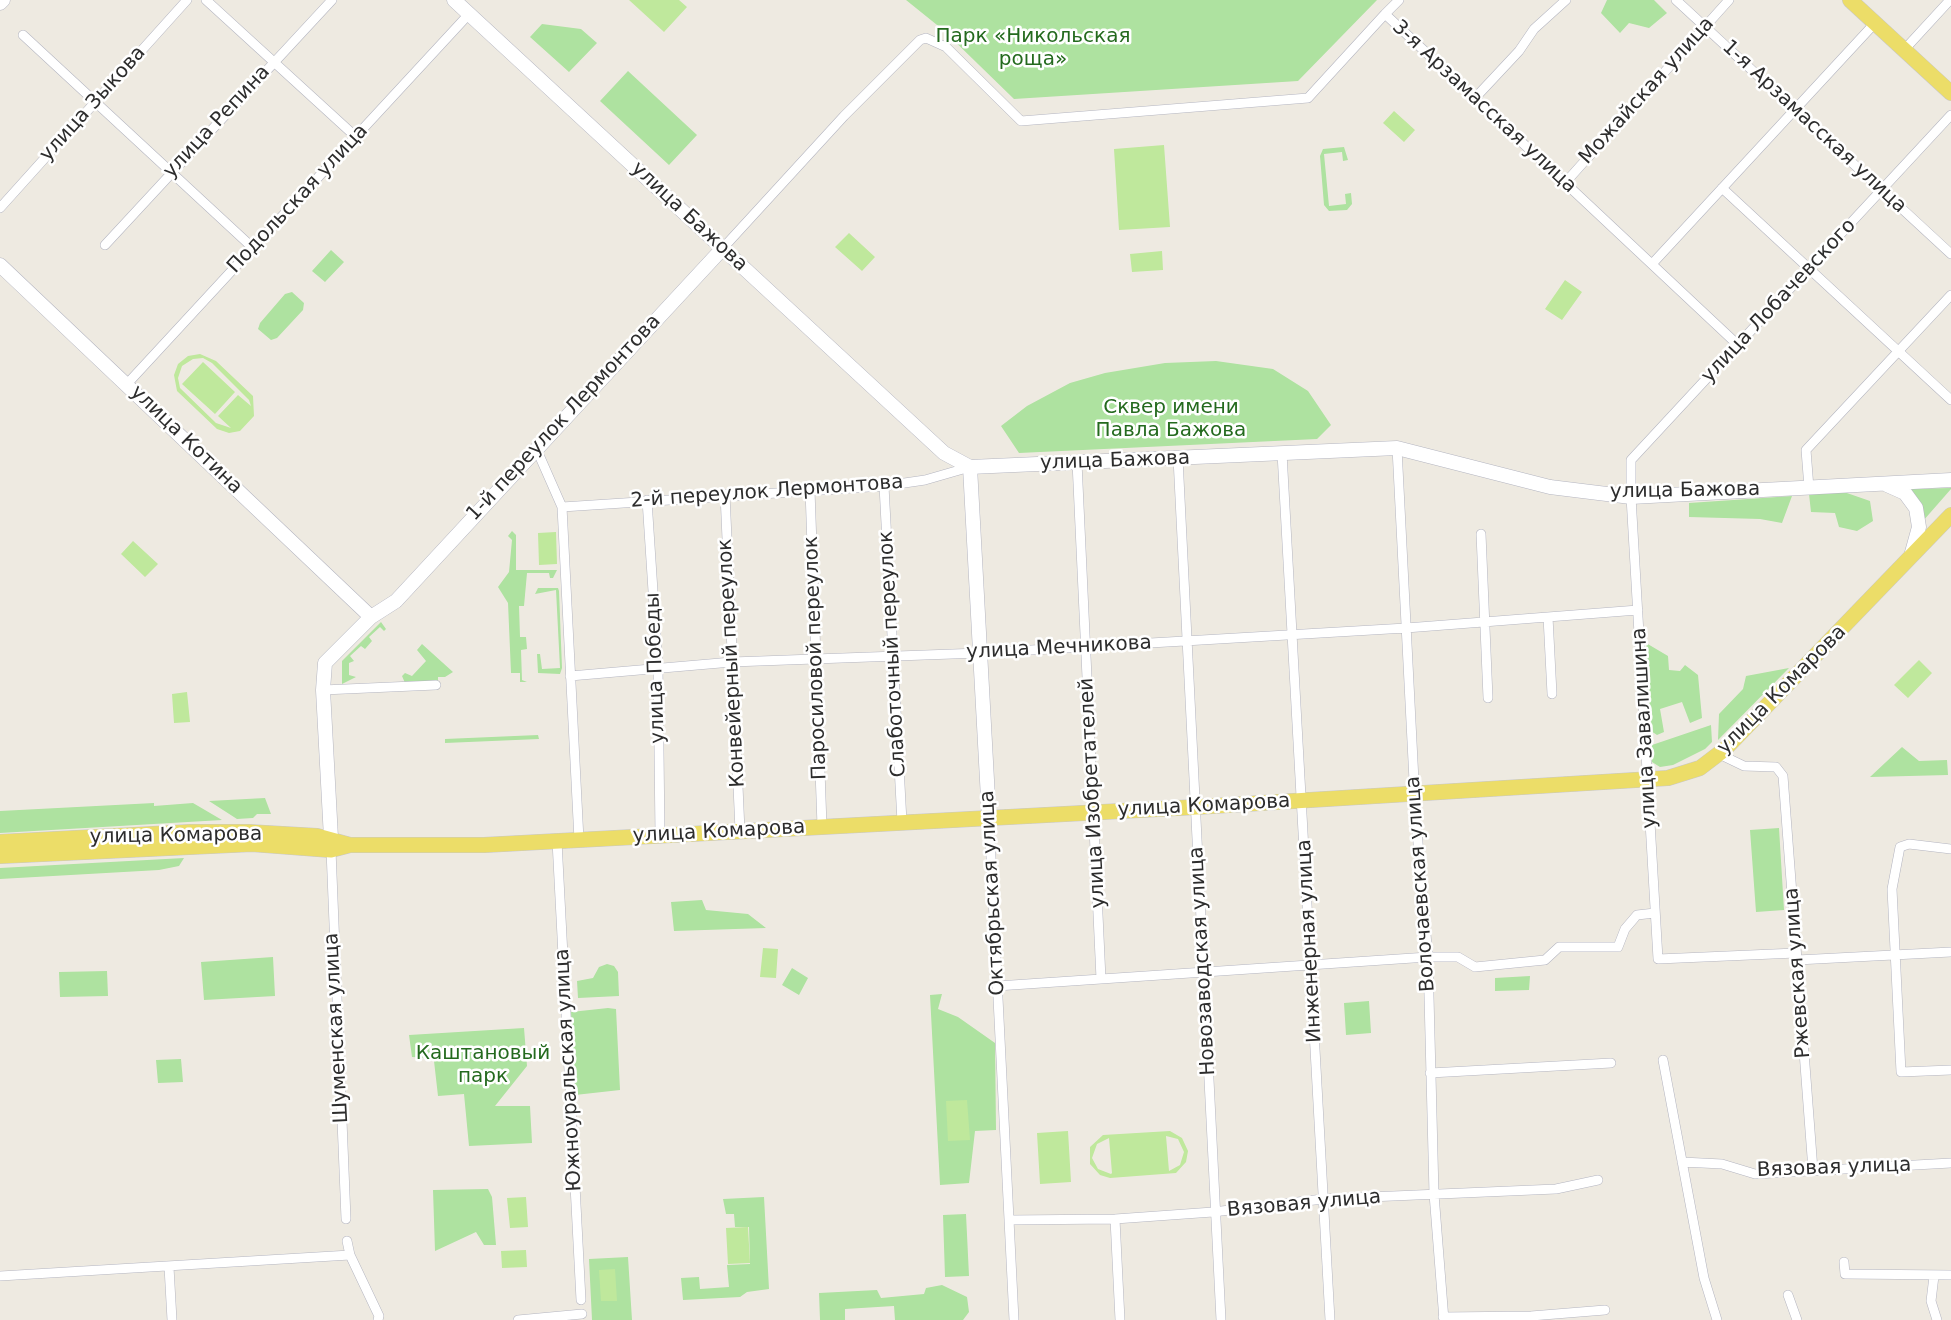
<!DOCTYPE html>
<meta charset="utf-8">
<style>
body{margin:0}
canvas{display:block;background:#eeeae1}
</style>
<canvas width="1951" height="1320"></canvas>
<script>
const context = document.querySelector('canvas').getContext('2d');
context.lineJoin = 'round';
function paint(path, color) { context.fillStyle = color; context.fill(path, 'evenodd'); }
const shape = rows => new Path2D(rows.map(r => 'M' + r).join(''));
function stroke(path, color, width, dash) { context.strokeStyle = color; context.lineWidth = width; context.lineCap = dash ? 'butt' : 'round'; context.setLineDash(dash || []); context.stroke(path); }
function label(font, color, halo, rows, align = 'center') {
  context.font = font + ' "DejaVu Sans",sans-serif'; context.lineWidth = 5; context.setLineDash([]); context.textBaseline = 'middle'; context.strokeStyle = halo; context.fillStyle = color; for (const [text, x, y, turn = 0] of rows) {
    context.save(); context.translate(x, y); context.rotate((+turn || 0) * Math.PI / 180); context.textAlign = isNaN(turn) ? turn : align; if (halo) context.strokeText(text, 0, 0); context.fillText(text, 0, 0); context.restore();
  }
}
paint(shape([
 [906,0,1377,0,1298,81,1014,99,942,29],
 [1607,0,1654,0,1667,13,1649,28,1629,23,1620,33,1601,13],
 [542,24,581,29,597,43,569,72,530,37],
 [628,71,697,135,669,165,600,101],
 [1344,147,1348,160,1343,161,1342,152,1324,154,1329,206,1346,204,1345,194,1351,193,1352,204,1347,210,1329,211,1324,205,1320,156,1323,149],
 [331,250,344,262,325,282,312,271],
 [292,292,304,303,303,310,277,338,271,340,258,329,260,323,285,294],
 [1216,361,1273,369,1308,391,1331,425,1317,439,1019,453,1001,426,1027,406,1070,383,1105,373,1165,363],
 [1951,488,1951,489,1923,521,1908,489],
 [1844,492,1870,501,1873,521,1857,531,1839,527,1835,513,1811,512,1809,494],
 [1792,496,1782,523,1760,519,1689,517,1689,503],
 [512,531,516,535,516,570,557,570,553,578,550,578,549,573,527,573,524,606,519,606,520,637,526,637,527,649,521,650,522,680,527,682,520,682,520,673,511,673,508,603,498,587,509,572,512,540,508,536],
 [538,588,558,588,559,591,562,668,560,674,538,673,537,654,540,654,542,669,560,668,556,590,535,594],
 [381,622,386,629,384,631,380,627,369,637,372,641,365,649,361,646,350,656,354,661,349,663,349,675,356,677,342,684,342,661],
 [1646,643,1668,656,1669,670,1680,671,1685,665,1698,675,1702,718,1690,723,1682,702,1660,709,1664,732,1657,735,1651,731],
 [422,644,453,672,445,677,438,677,438,681,405,683,402,676,405,673,412,676,426,661,417,650],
 [1789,668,1718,740,1719,714,1743,689,1746,676],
 [1711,725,1712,742,1705,749,1673,765,1660,767,1652,762,1652,745],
 [538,735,539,739,445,743,445,739],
 [1902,747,1919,761,1947,760,1948,775,1870,777],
 [265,798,271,814,257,814,253,818,237,819,209,801],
 [154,803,154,806,193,803,222,820,0,833,0,811],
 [1779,828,1784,910,1756,912,1750,830],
 [184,858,179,866,159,870,0,879,0,868],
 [702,900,706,910,748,914,766,928,674,931,671,902],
 [273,957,275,996,204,1000,201,962],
 [607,964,614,966,618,972,619,996,578,998,577,981,593,978,599,967],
 [792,968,808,978,799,995,782,985],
 [107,971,108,996,60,997,59,972],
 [1530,976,1529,990,1495,991,1495,978],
 [942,994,938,1009,958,1017,995,1043,996,1130,975,1131,969,1183,940,1185,930,995],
 [1369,1001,1371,1033,1346,1035,1344,1003],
 [608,1008,616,1009,620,1090,575,1095,571,1012],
 [524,1028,527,1066,495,1106,530,1106,532,1143,469,1146,464,1094,438,1096,434,1061,428,1058,412,1057,409,1035],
 [181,1059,183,1082,158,1083,156,1060],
 [488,1189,492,1197,496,1245,484,1245,476,1232,435,1251,433,1190],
 [764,1197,769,1289,747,1292,740,1297,683,1300,681,1278,699,1277,700,1289,729,1287,727,1265,750,1264,749,1227,735,1227,734,1214,726,1214,723,1199],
 [966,1214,969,1276,945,1277,943,1215],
 [628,1257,632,1320,592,1320,589,1259],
 [942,1285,967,1297,969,1312,963,1320,895,1320,894,1306,845,1309,845,1320,820,1320,819,1293,877,1290,881,1298,924,1294,926,1288]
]), '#aee2a0');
paint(shape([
 [629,0,679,0,687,7,664,32],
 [1394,111,1415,130,1404,142,1383,123],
 [1164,145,1170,227,1119,230,1114,149],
 [849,233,875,257,862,271,835,247],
 [1162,251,1163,270,1132,272,1130,254],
 [1565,280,1582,292,1562,320,1545,309],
 [200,354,216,361,253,396,254,416,240,431,229,433,217,429,177,391,174,375,178,364,188,356],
 [203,358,212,363,249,400,251,406,238,395,218,416,231,428,216,423,180,388,178,378,182,366,193,359],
 [203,362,235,392,215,414,182,384],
 [556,532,557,564,539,565,538,533],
 [133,541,158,564,145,577,121,554],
 [1919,660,1932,673,1908,698,1894,685],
 [187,692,190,722,174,723,172,694],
 [763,948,778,949,776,978,760,977],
 [967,1100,970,1140,948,1141,946,1101],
 [1068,1131,1071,1182,1040,1184,1037,1133],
 [1170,1131,1182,1138,1188,1151,1186,1162,1176,1173,1110,1178,1100,1175,1090,1164,1090,1147,1103,1135],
 [1166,1136,1178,1139,1184,1152,1180,1165,1169,1171],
 [1109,1138,1112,1173,1111,1174,1098,1169,1092,1158,1097,1144],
 [526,1197,528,1227,510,1228,507,1198],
 [748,1227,750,1263,728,1264,726,1228],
 [526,1250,527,1267,502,1268,501,1251],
 [615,1269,617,1301,601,1301,599,1270]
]), '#bfe89c');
const street = shape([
 [206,0,356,137],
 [1676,0,1951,254],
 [1385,14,1399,0],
 [23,35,253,248],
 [1904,50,1950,0],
 [1475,98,1519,51,1534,29,1566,0],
 [1565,183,1729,0],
 [1722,188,1951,400],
 [0,208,187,0],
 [105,245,332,0],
 [723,248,844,116,920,40,926,38,946,47,1021,121,1308,98,1385,14,1738,345],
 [1652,264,1875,23],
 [127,384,469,14],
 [536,448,562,507,579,840],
 [1397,448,1416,820,1428,957,1434,1194,1444,1320],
 [1282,453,1330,1320],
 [1178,458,1221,1320],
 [1077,462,1101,979],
 [884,486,902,822],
 [1809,488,1806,450,1951,295],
 [810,490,822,826],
 [725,494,740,831],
 [647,500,658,667,660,835],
 [562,507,884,486,925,480,970,467],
 [1481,534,1488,698],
 [1548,617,1552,694],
 [570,676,732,662,980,653,1406,628,1638,610],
 [323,690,436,685],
 [1719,754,1744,766,1776,767,1783,776,1813,1170],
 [989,817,1014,1320],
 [557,841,581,1300],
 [1951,849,1909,844,1900,847,1892,889,1901,1072,1951,1070],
 [331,850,346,1219],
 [1796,953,1658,959,1631,497,1631,460,1951,115],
 [1797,960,1951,952],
 [997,986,1428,957,1458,957,1475,967,1545,960,1559,947,1618,947,1625,929,1637,915,1655,913],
 [1663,1060,1704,1278,1717,1320],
 [1430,1073,1611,1063],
 [1682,1162,1722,1164,1755,1174,1951,1163],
 [1115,1219,1120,1320],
 [1010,1220,1115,1219,1213,1212,1323,1199,1556,1189,1598,1180],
 [347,1241,350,1255,379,1316,378,1320],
 [1844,1262,1845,1274,1951,1275],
 [169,1267,172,1320],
 [0,1276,350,1255],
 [1934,1276,1931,1301,1937,1320],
 [1788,1295,1797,1320],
 [1443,1317,1531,1316,1605,1310],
 [518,1320,582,1314]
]);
const secondary = shape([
 [454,0,944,453,970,467,1397,448,1550,487,1631,497,1951,480],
 [0,3,3,0],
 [0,265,371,617],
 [970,467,989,817],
 [1887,485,1905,493,1916,508,1919,527,1911,556],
 [331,838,323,690,325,663,371,617,396,601,723,248]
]);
const primary = shape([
 [1850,0,1951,93],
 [0,842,191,832,248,832,317,836,350,845],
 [0,856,252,844,331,850,350,845,484,845,1196,807,1668,778,1700,768,1725,749,1951,515]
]);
stroke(street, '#b4b5c0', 10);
stroke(secondary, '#b4b5c0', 15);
stroke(primary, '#c8c8c8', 16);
stroke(street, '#fff', 9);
stroke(secondary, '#fff', 14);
stroke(primary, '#ecdd68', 15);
label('20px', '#246a1e', '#fff', [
 ["Парк «Никольская",1033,37],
 ["роща»",1033,60],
 ["Сквер имени",1171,408],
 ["Павла Бажова",1171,431],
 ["Каштановый",483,1054],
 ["парк",483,1077]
]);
label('20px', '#2d2d2d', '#fff', [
 ["Можайская улица",1647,91,-48],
 ["улица Зыкова",93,104,-48],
 ["3-я Арзамасская улица",1484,107,43],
 ["улица Репина",217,122,-47],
 ["1-я Арзамасская улица",1814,127,43],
 ["Подольская улица",298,199,-47],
 ["улица Бажова",689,217,43],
 ["улица Лобачевского",1779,301,-47],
 ["1-й переулок Лермонтова",564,418,-47],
 ["улица Котина",186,440,44],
 ["улица Бажова",1115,461,-2],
 ["улица Бажова",1685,491,-1],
 ["2-й переулок Лермонтова",767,492,-4],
 ["улица Мечникова",1059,648,-3],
 ["Слаботочный переулок",893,654,-93],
 ["Паросиловой переулок",816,658,-92],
 ["Конвейерный переулок",732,663,-93],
 ["улица Победы",656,668,-92],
 ["улица Комарова",1782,690,-45],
 ["улица Завалишина",1645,728,-93],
 ["улица Изобретателей",1093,793,-93],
 ["улица Комарова",1204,806,-3],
 ["улица Комарова",719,832,-3],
 ["улица Комарова",176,836,-1],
 ["Волочаевская улица",1421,884,-94],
 ["Октябрьская улица",993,893,-93],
 ["Инженерная улица",1310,941,-93],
 ["Новозаводская улица",1203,961,-93],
 ["Ржевская улица",1798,973,-94],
 ["Шуменская улица",337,1028,-93],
 ["Южноуральская улица",569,1070,-93],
 ["Вязовая улица",1834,1168,-2],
 ["Вязовая улица",1304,1204,-5]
]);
</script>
